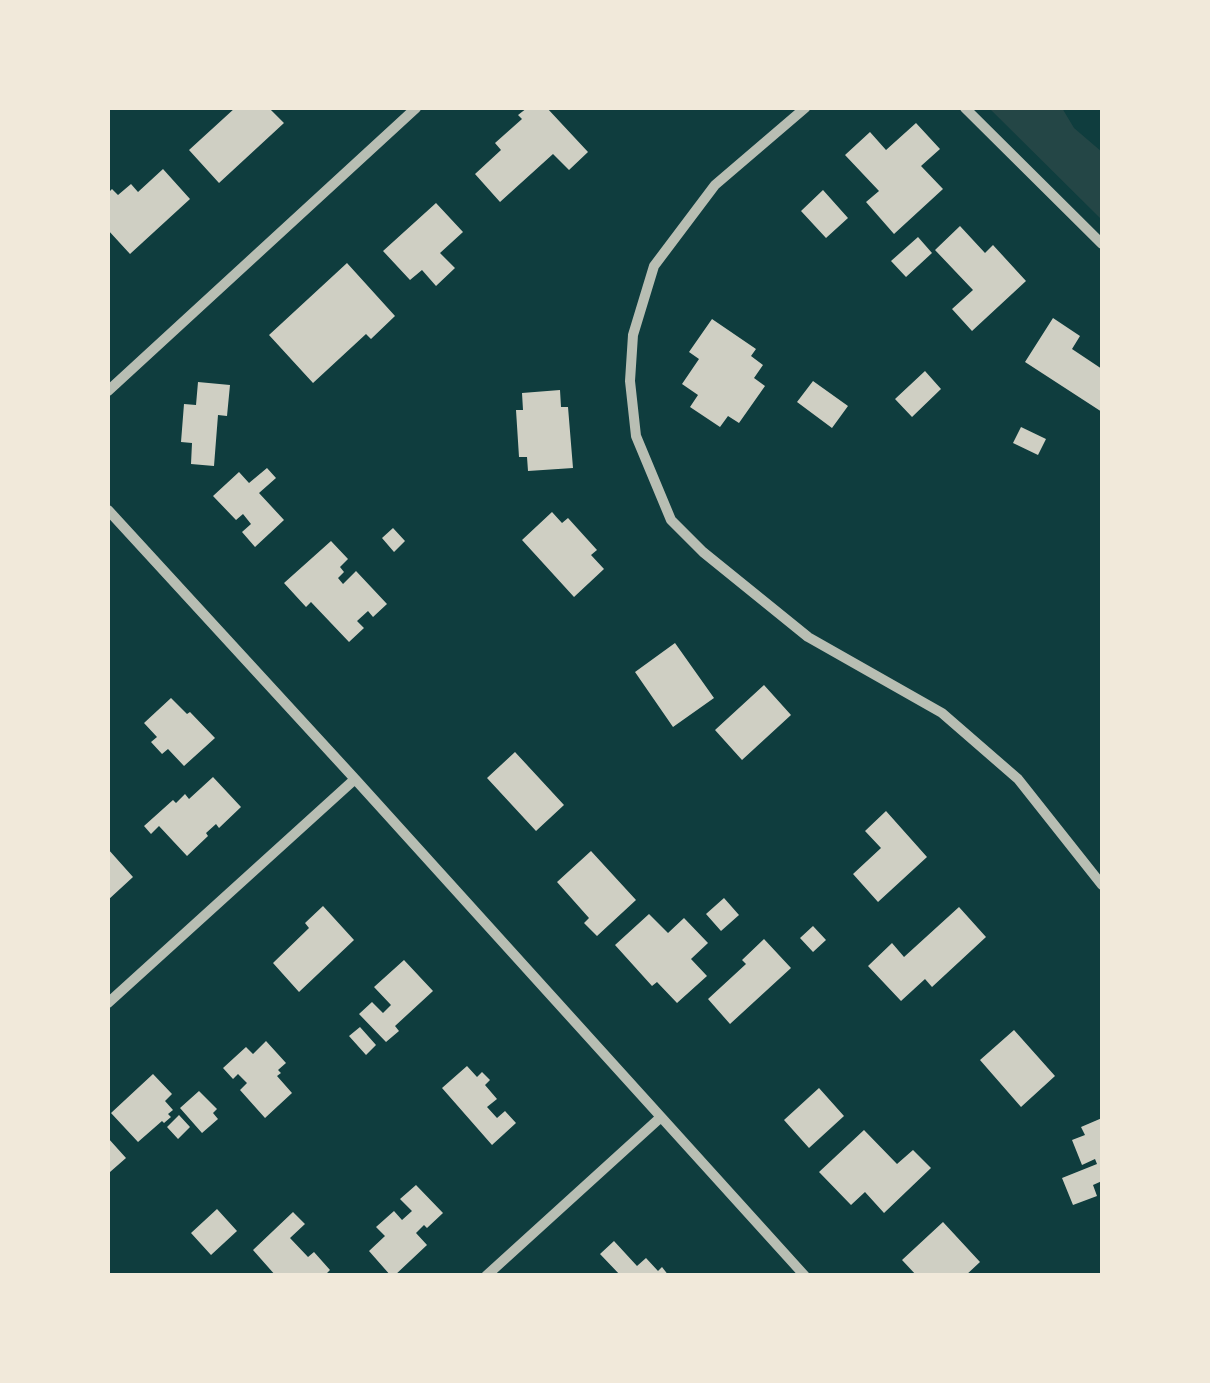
<!DOCTYPE html>
<style>
body{margin:0}
#map{position:relative;width:1210px;height:1383px;overflow:hidden;background:#0f3d3e;font-family:"Crimson Pro",serif}
canvas{display:block}
.frame{position:absolute;inset:0;border:110px solid #f1e9da;pointer-events:none}
</style>
<div id="map">
<canvas width="1210" height="1383"></canvas>
<div class="frame"></div>
</div>
<script>
const context = document.querySelector('canvas').getContext('2d');
context.lineJoin = 'round';
function paint(path, color) { context.fillStyle = color; context.fill(path, 'evenodd'); }
const shape = rows => new Path2D(rows.map(r => 'M' + r).join(''));
function stroke(path, color, width, dash) { context.strokeStyle = color; context.lineWidth = width; context.lineCap = dash ? 'butt' : 'round'; context.setLineDash(dash || []); context.stroke(path); }
paint(shape([
 [989,108,1062,108,1074,128,1102,152,1102,220]
]), '#244646');
paint(shape([
 [235,108,269,108,284,123,219,183,189,150],
 [527,108,547,108,588,152,569,170,553,154,500,202,475,174,501,150,495,143,522,119,518,115],
 [916,123,940,149,921,166,943,189,894,234,866,202,879,191,845,155,870,132,886,150],
 [163,169,190,199,130,254,108,230,108,193,112,189,118,195,131,184,138,192],
 [823,190,848,218,826,238,801,211],
 [436,203,463,232,440,253,455,268,436,286,422,270,410,280,383,251],
 [960,226,985,253,993,245,1026,281,972,331,952,309,973,290,935,250],
 [918,237,932,253,906,277,891,261],
 [347,263,395,316,371,339,366,334,313,383,269,335],
 [1053,318,1080,336,1072,349,1102,369,1102,412,1025,362],
 [712,319,756,349,751,356,763,365,754,378,765,386,739,423,728,416,720,427,690,407,698,395,682,384,699,359,689,352],
 [925,371,941,389,912,417,895,399],
 [813,381,848,406,832,428,797,402],
 [198,382,230,385,227,416,218,415,214,466,191,464,192,443,181,442,184,404,196,405],
 [560,390,561,407,568,407,573,468,528,471,527,457,519,457,516,410,523,410,522,393],
 [1021,427,1046,439,1038,455,1013,443],
 [267,468,276,478,259,493,284,520,255,547,242,532,251,524,243,514,236,520,213,496,239,472,249,483],
 [552,512,562,523,568,518,597,550,591,555,604,569,574,597,522,540],
 [393,528,405,541,394,552,382,538],
 [331,541,348,559,340,567,344,572,338,578,343,584,356,571,387,604,373,617,368,611,357,621,364,628,349,642,311,602,306,607,284,583],
 [675,643,714,698,673,727,635,672],
 [764,685,791,715,742,760,715,730],
 [171,698,187,714,190,712,215,738,184,766,168,749,162,754,151,742,157,737,144,723],
 [515,752,564,805,536,831,487,778],
 [213,777,241,807,219,828,216,824,206,833,208,836,187,856,159,826,151,834,144,826,173,800,176,803,185,794,189,799],
 [886,811,927,857,878,902,853,874,881,848,865,831],
 [108,849,133,877,108,900],
 [591,851,636,900,597,936,584,923,589,918,557,882],
 [724,898,739,915,721,931,706,914],
 [323,906,354,940,299,992,273,963,309,928,305,923],
 [959,907,986,937,932,987,925,979,901,1001,868,966,892,943,904,957],
 [649,914,668,933,684,918,708,943,691,959,707,976,677,1003,657,982,652,986,615,945],
 [813,926,826,940,813,952,800,938],
 [764,939,791,968,730,1024,708,999,746,964,742,960],
 [404,960,433,991,395,1026,399,1031,386,1042,359,1014,372,1002,383,1013,391,1005,374,987],
 [360,1027,376,1045,366,1055,349,1036],
 [1014,1030,1055,1076,1021,1107,980,1060],
 [266,1041,286,1063,278,1070,281,1073,277,1076,292,1093,265,1118,240,1090,247,1083,238,1074,233,1079,223,1068,246,1047,253,1054],
 [467,1066,477,1077,482,1072,490,1080,485,1085,497,1099,487,1107,497,1118,505,1111,516,1123,492,1145,442,1088],
 [153,1074,172,1094,165,1101,173,1110,168,1114,171,1117,164,1123,162,1121,138,1142,111,1113],
 [819,1088,844,1116,809,1148,784,1120],
 [199,1091,217,1109,213,1113,218,1119,202,1133,180,1108],
 [179,1115,190,1127,178,1139,167,1127],
 [1102,1118,1102,1181,1093,1185,1097,1196,1073,1205,1062,1178,1097,1164,1095,1159,1082,1165,1072,1140,1085,1135,1081,1127],
 [864,1130,897,1164,913,1150,931,1168,884,1213,865,1192,851,1205,819,1172],
 [108,1138,126,1158,110,1172,108,1169],
 [416,1185,443,1213,427,1228,424,1225,416,1233,427,1245,394,1276,391,1276,369,1251,385,1236,376,1227,394,1211,402,1220,412,1211,400,1199],
 [217,1209,237,1231,211,1255,191,1233],
 [293,1212,305,1224,290,1238,308,1257,314,1252,330,1270,324,1276,276,1276,253,1250],
 [943,1222,980,1262,965,1276,917,1276,902,1260],
 [614,1241,637,1266,646,1258,658,1271,662,1267,669,1276,621,1276,600,1254]
]), '#cfcfc3');
stroke(shape([
 [805,108,715,185,654,266,633,335,630,381,636,436,671,520,703,552,808,637,942,713,1018,779,1102,885],
 [965,108,1102,244],
 [108,391,416,108],
 [108,510,355,779,805,1276],
 [108,1003,355,779],
 [486,1276,661,1117]
]), '#b8beb3', 10);
</script>
